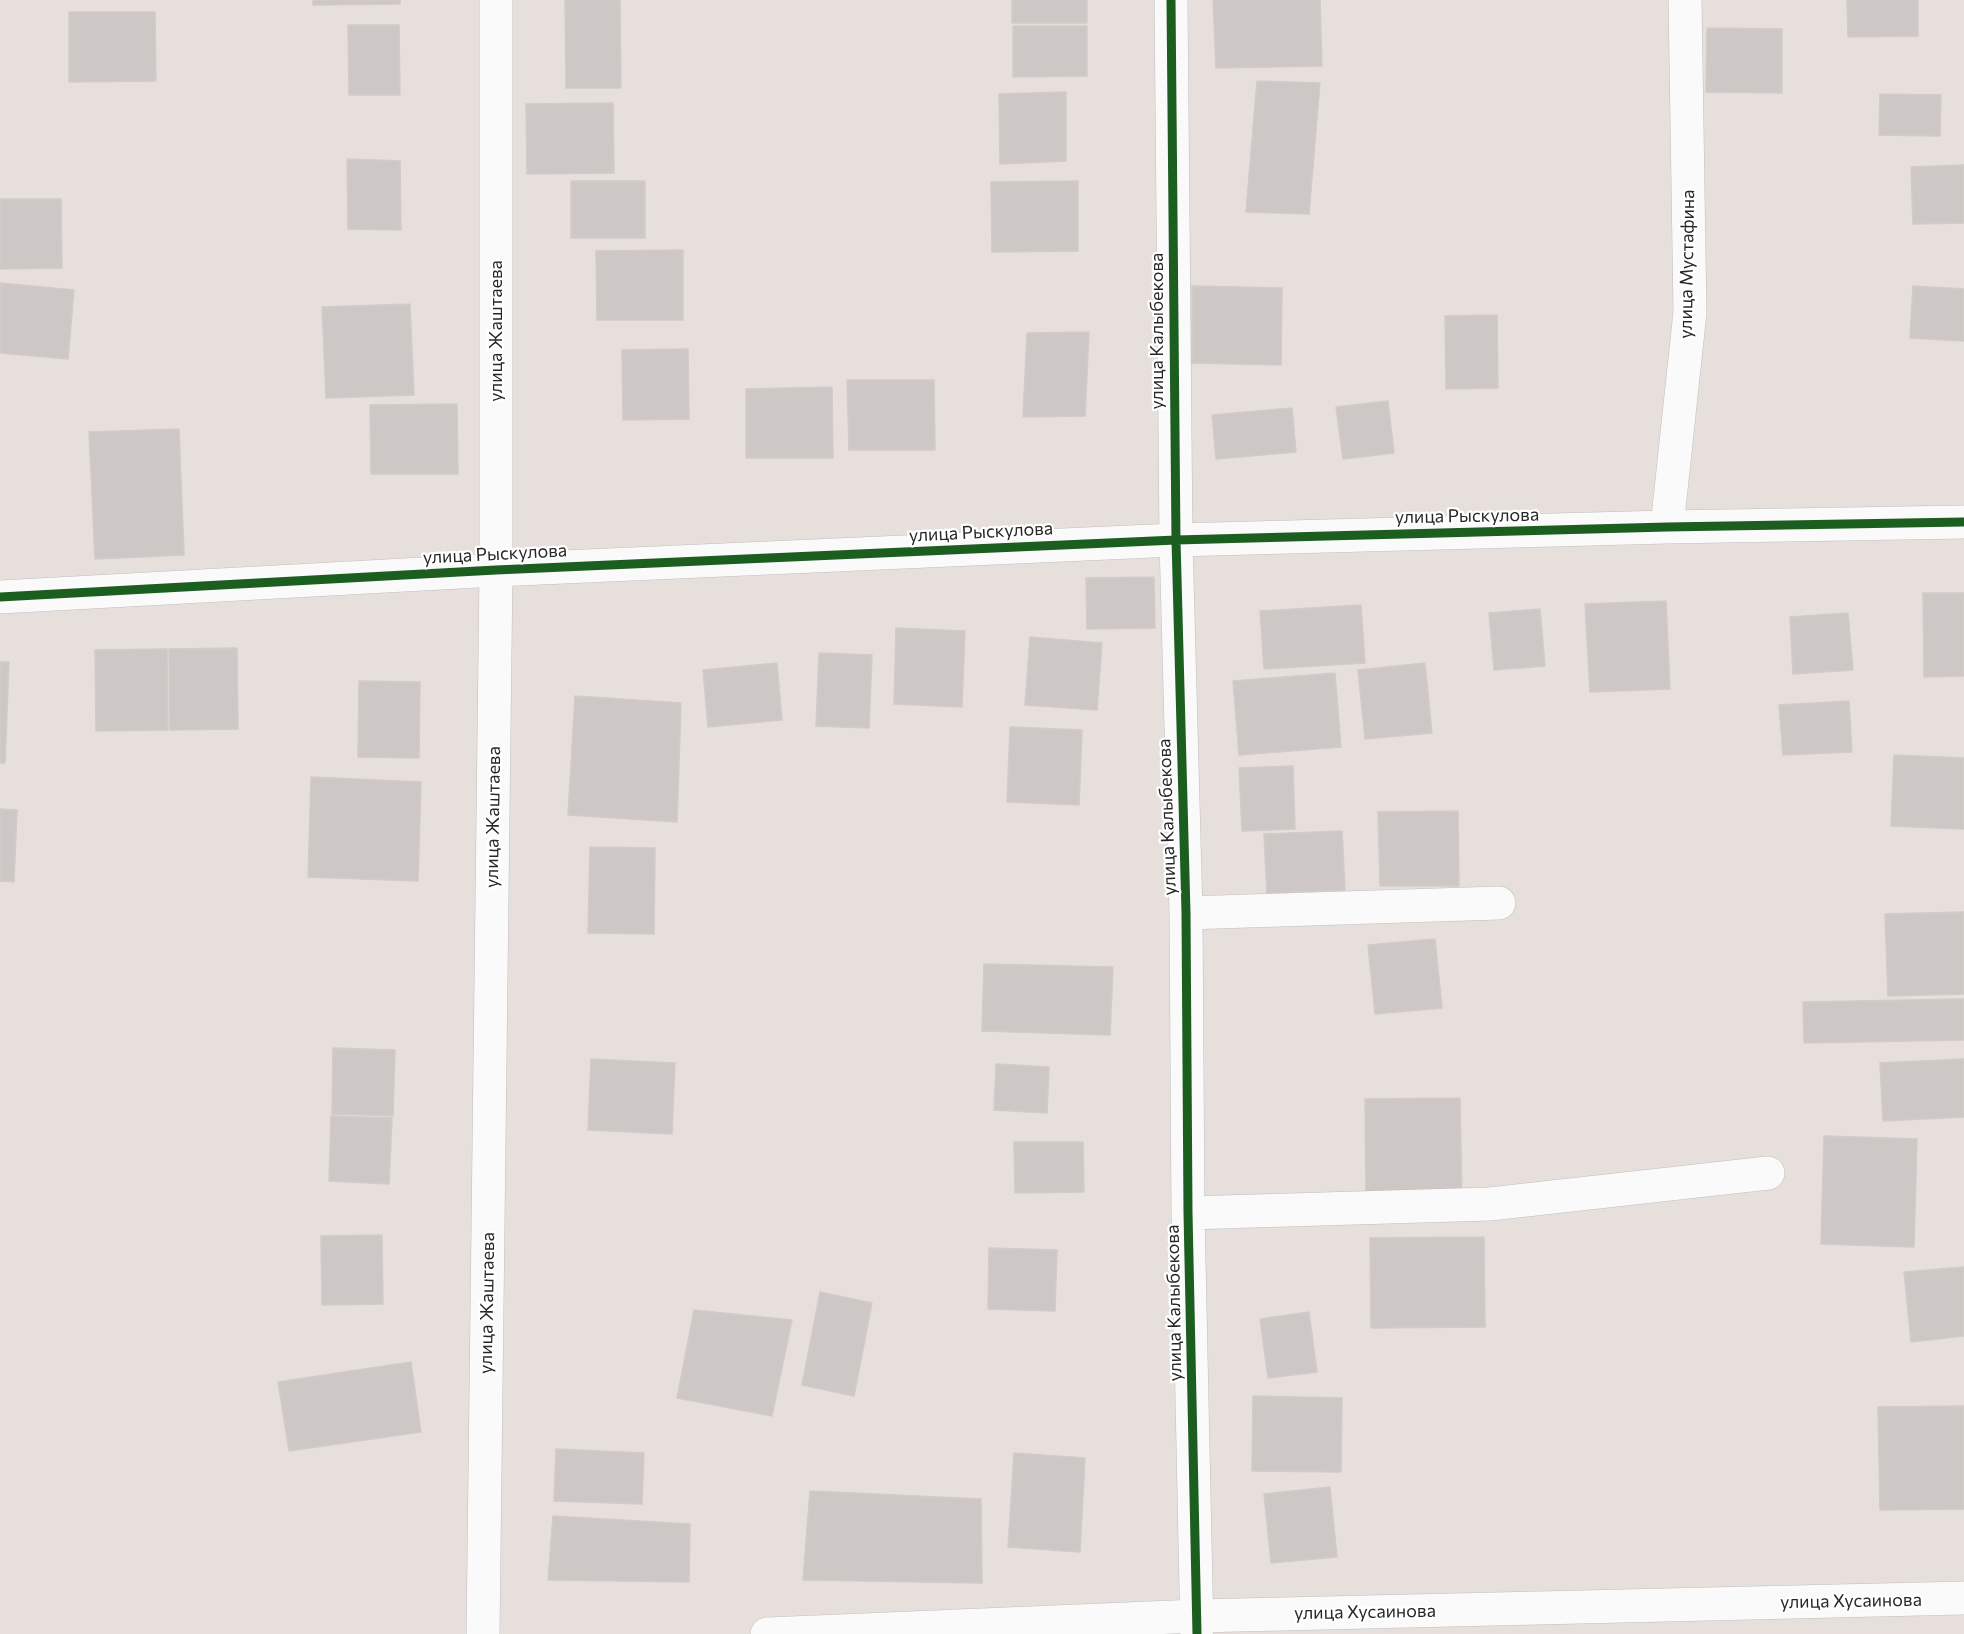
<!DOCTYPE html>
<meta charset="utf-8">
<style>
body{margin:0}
canvas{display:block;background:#e7dfdc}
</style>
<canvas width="1964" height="1634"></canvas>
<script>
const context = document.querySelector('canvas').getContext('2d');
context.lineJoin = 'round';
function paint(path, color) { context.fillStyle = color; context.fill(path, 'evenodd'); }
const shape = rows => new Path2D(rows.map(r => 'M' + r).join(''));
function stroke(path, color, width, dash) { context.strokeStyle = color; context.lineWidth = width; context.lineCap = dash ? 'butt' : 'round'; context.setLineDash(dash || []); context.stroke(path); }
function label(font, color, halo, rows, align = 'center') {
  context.font = font + ' Commissioner,sans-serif'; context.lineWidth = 4.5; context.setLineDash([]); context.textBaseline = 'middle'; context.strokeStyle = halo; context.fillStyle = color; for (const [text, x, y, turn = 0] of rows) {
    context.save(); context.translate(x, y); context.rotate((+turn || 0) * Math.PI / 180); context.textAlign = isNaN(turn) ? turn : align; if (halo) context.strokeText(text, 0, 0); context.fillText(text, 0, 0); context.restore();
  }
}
const building = shape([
 [313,0,400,0,400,4,313,5,313,0],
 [565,0,620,0,621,88,566,88,565,0],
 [1012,0,1087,0,1087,23,1012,23,1012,0],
 [1213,0,1320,0,1322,66,1216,68,1213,0],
 [1847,0,1918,0,1918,36,1848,37,1847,0],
 [69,12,155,12,156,81,69,82,69,12],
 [348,25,399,25,400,95,349,95,348,25],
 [1013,26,1087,26,1087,76,1013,77,1013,26],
 [1707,28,1782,29,1782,93,1706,92,1707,28],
 [1257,81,1320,83,1309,214,1246,212,1257,81],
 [1066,92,1066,161,1000,164,999,94,1066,92],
 [1880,94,1941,95,1940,136,1879,135,1880,94],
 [613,103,614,173,527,174,526,104,613,103],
 [347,159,400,161,401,230,348,229,347,159],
 [1964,165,1964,223,1913,224,1911,167,1964,165],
 [571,181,645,181,645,238,571,238,571,181],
 [1078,181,1078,251,992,252,991,182,1078,181],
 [0,199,61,199,62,268,0,269,0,199],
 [683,250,683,320,597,320,596,251,683,250],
 [0,283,74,290,68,359,0,353,0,283],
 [1192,286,1282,288,1281,365,1192,363,1192,286],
 [1913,286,1964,289,1964,341,1910,338,1913,286],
 [410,304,414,395,326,398,322,307,410,304],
 [1497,315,1498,388,1446,389,1445,316,1497,315],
 [1089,332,1085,416,1023,417,1027,333,1089,332],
 [688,349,689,419,623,420,622,350,688,349],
 [847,380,934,380,935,450,849,450,847,380],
 [832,387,833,458,746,458,746,389,832,387],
 [1388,401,1394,453,1343,459,1336,407,1388,401],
 [457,404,458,474,371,474,370,405,457,404],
 [1292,408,1296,452,1216,459,1212,415,1292,408],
 [179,429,184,555,95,559,89,432,179,429],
 [1154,577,1155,628,1087,629,1086,578,1154,577],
 [1923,593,1964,593,1964,676,1924,677,1923,593],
 [1666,601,1670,689,1590,692,1585,604,1666,601],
 [1361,605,1365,663,1264,669,1260,611,1361,605],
 [1540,609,1545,666,1494,670,1489,613,1540,609],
 [1848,613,1853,670,1793,674,1790,617,1848,613],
 [896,628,965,631,962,707,894,704,896,628],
 [1030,637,1102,643,1097,710,1025,705,1030,637],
 [237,648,238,729,170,730,169,649,237,648],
 [167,649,168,730,96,731,95,650,167,649],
 [819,653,872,655,869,728,816,726,819,653],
 [0,662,9,662,5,763,0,763,0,662],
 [777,663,782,720,708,727,703,670,777,663],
 [1425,663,1432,733,1365,739,1358,670,1425,663],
 [1335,673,1341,747,1239,755,1233,681,1335,673],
 [359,681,420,682,419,758,358,757,359,681],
 [575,696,681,703,677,822,568,815,575,696],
 [1849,701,1852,752,1783,755,1779,705,1849,701],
 [1010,727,1082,730,1079,805,1007,802,1010,727],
 [1894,755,1964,758,1964,829,1891,826,1894,755],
 [1293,766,1295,829,1242,831,1239,768,1293,766],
 [311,777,421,782,418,881,308,877,311,777],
 [0,809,17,810,14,882,0,881,0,809],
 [1458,811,1459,886,1380,886,1378,812,1458,811],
 [1342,831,1345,890,1267,893,1264,834,1342,831],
 [590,847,655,848,654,934,588,933,590,847],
 [1964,912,1964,994,1888,996,1885,914,1964,912],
 [1435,939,1442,1008,1375,1014,1368,945,1435,939],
 [984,964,1113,967,1110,1035,982,1031,984,964],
 [1964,999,1964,1040,1804,1043,1803,1002,1964,999],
 [333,1048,395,1050,393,1116,332,1114,333,1048],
 [591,1059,675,1063,672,1134,588,1130,591,1059],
 [1964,1059,1964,1117,1883,1121,1880,1063,1964,1059],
 [996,1064,1049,1067,1047,1113,994,1110,996,1064],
 [1460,1098,1462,1201,1366,1202,1365,1099,1460,1098],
 [331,1116,392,1118,389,1184,329,1181,331,1116],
 [1824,1136,1917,1139,1914,1247,1821,1244,1824,1136],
 [1014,1142,1083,1142,1084,1192,1015,1193,1014,1142],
 [382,1235,383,1304,322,1305,321,1236,382,1235],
 [1484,1237,1485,1327,1371,1328,1370,1238,1484,1237],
 [989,1248,1057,1250,1055,1311,988,1309,989,1248],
 [1964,1267,1964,1336,1911,1342,1904,1272,1964,1267],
 [820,1292,872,1303,854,1396,802,1385,820,1292],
 [694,1310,792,1320,772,1416,677,1398,694,1310],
 [1309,1312,1317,1372,1268,1378,1260,1319,1309,1312],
 [411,1362,421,1432,289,1451,278,1382,411,1362],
 [1253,1396,1342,1398,1341,1472,1252,1471,1253,1396],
 [1964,1406,1964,1509,1880,1510,1878,1407,1964,1406],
 [556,1449,644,1453,642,1504,554,1501,556,1449],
 [1014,1453,1085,1458,1080,1552,1008,1547,1014,1453],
 [1330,1487,1337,1557,1271,1563,1264,1494,1330,1487],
 [810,1491,981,1499,982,1583,803,1580,810,1491],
 [553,1516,690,1524,689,1582,548,1580,553,1516]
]);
paint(building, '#cdc8c5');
stroke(building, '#d2cbc8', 1.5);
const minor = shape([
 [1171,0,1176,540,1186,913,1188,1213,1197,1634],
 [1667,527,1690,312,1685,0],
 [0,597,496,570,1176,540,1667,527,1964,522],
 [1186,913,1499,903],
 [1188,1213,1490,1204,1768,1173],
 [483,1634,496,570,496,0],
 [767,1634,1197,1616,1964,1598]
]);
stroke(minor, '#bfbebf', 34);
stroke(minor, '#fbfafa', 33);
stroke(shape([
 [1171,0,1176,540,1186,913,1188,1213,1197,1634],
 [0,597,496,570,1176,540,1667,527,1964,522]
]), '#1b5e20', 9);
label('18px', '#272727', '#fff', [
 ["улица Мустафина",1687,264,-89],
 ["улица Жаштаева",496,331,-90],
 ["улица Калыбекова",1157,331,-90],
 ["улица Рыскулова",1467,516,-1],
 ["улица Рыскулова",981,532,-3],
 ["улица Рыскулова",495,554,-3],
 ["улица Жаштаева",493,817,-89],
 ["улица Калыбекова",1167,817,-92],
 ["улица Жаштаева",487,1303,-89],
 ["улица Калыбекова",1174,1303,-91],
 ["улица Хусаинова",1851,1601,-1],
 ["улица Хусаинова",1365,1612,-1]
]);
</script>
